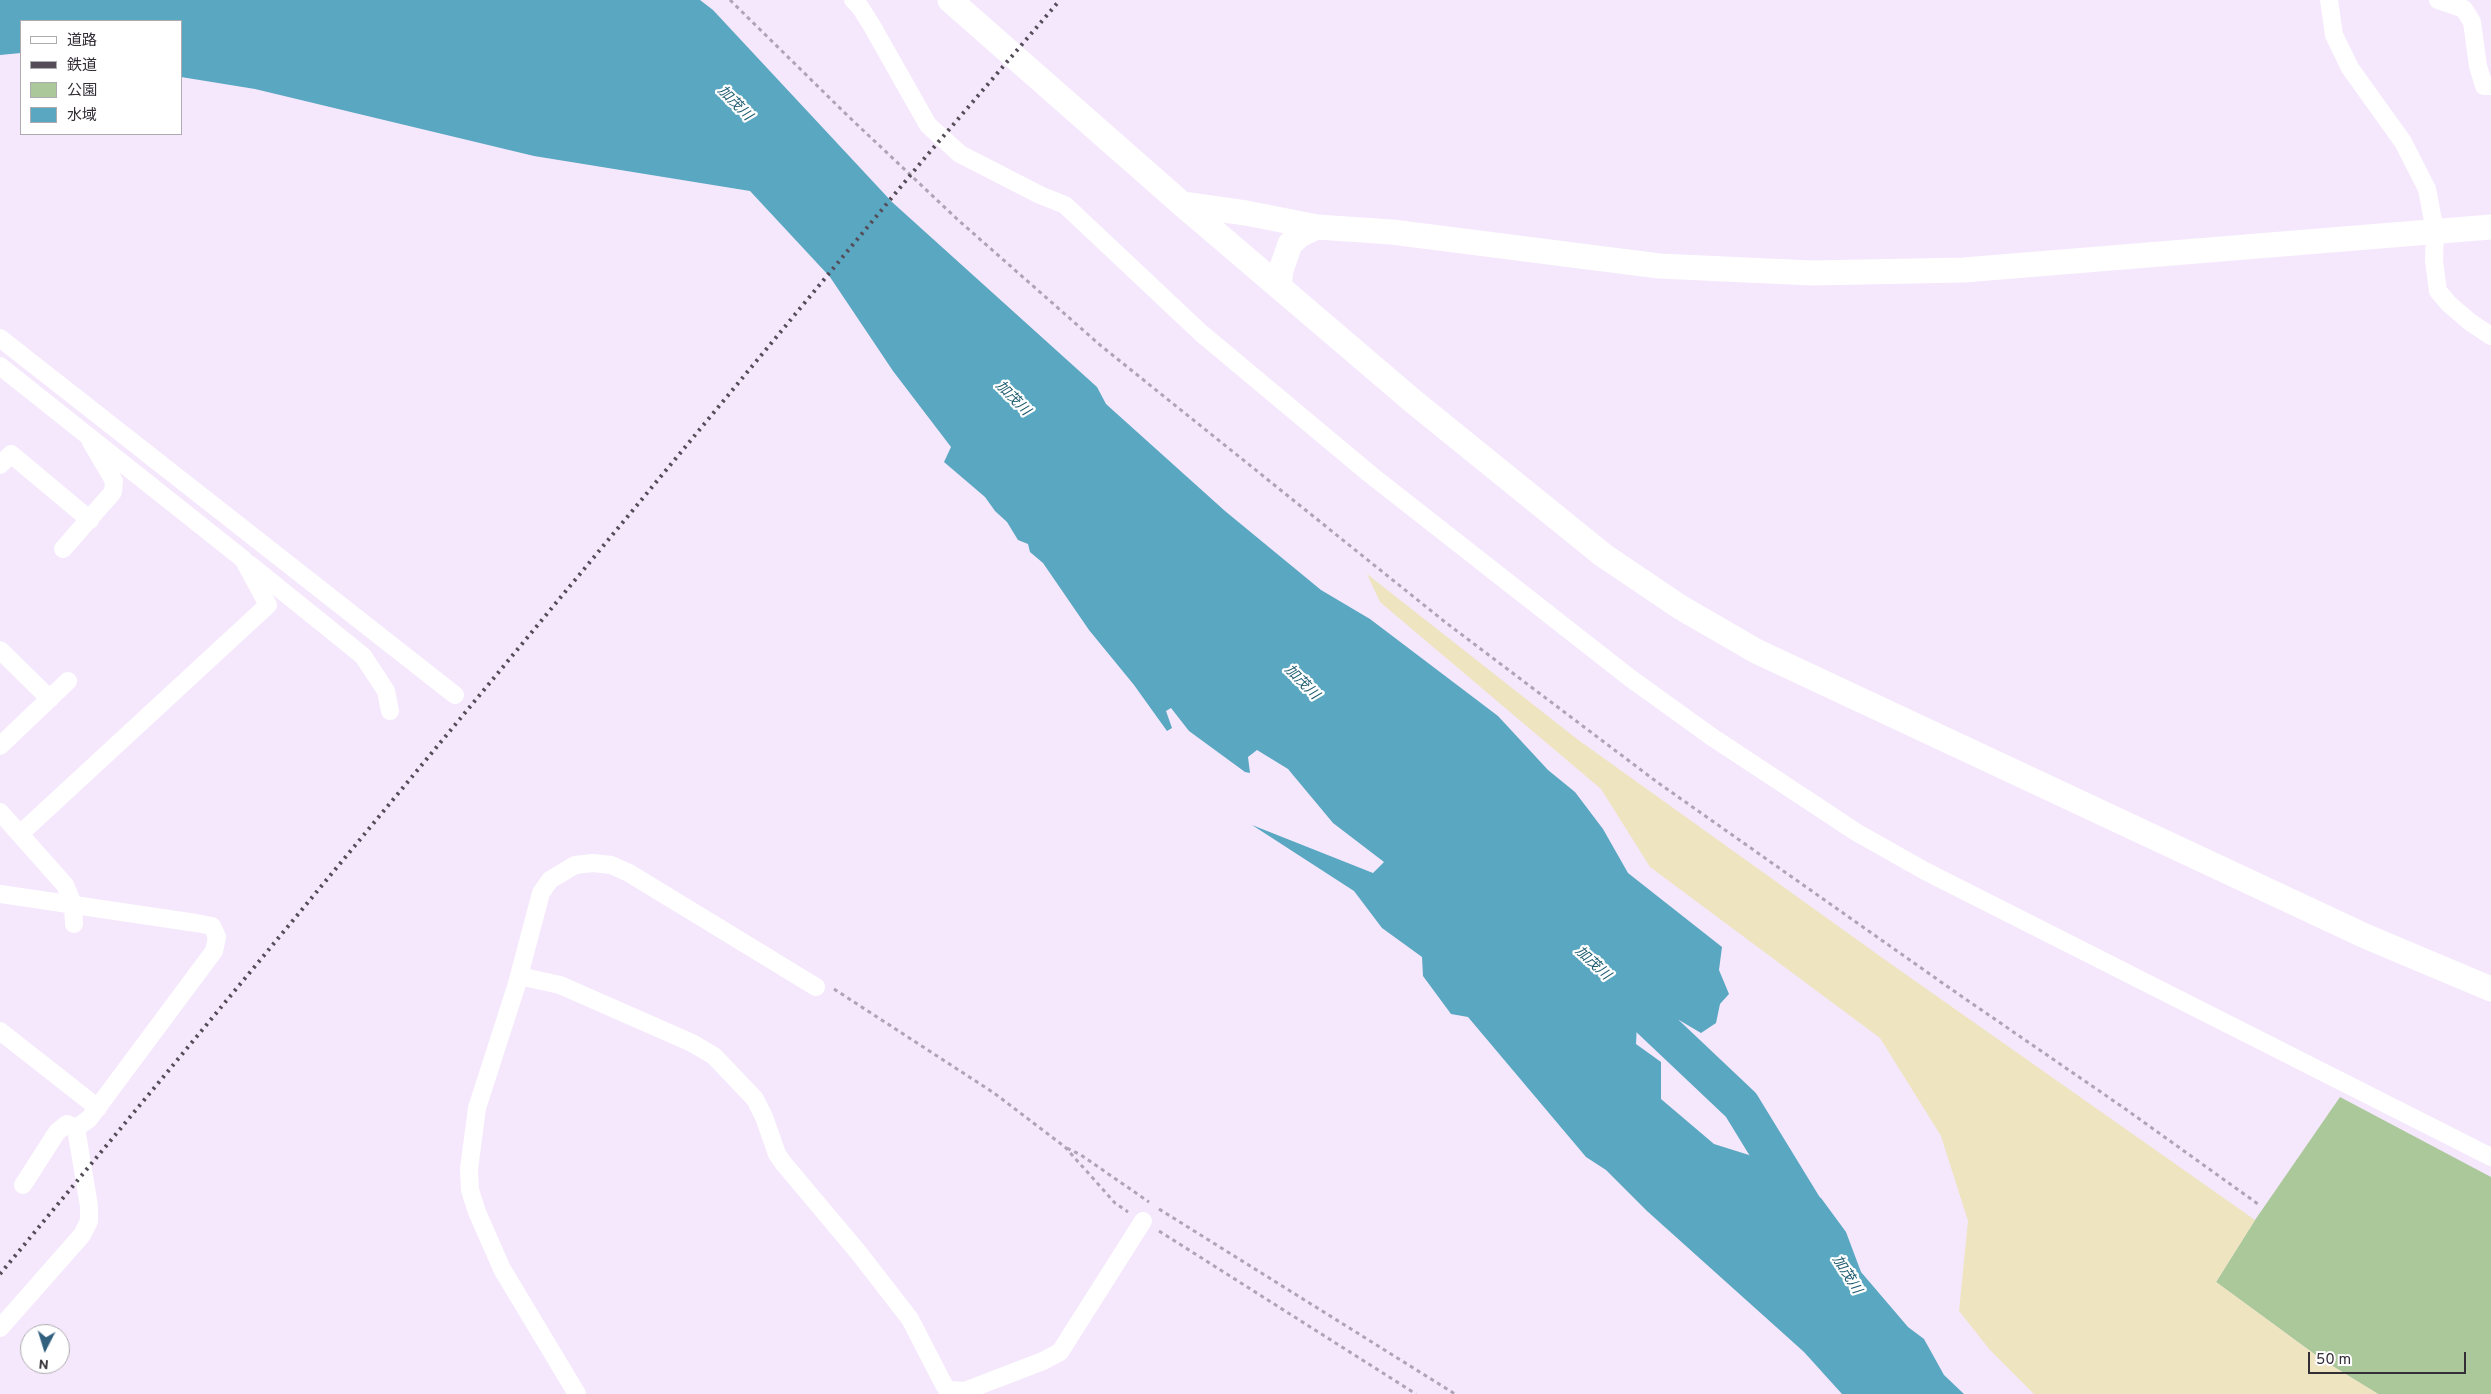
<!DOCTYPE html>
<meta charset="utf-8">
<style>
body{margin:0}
#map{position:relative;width:2491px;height:1394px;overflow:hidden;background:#f5e8fd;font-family:Overpass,"Noto Sans JP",sans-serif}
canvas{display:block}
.legend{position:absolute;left:20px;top:20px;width:162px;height:115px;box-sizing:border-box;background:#fff;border:1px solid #adabaf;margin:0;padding:6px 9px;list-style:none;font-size:15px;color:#332d36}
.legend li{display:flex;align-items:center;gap:10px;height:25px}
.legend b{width:25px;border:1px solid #adabaf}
.north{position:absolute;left:20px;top:1324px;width:50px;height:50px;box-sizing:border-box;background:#fff;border:1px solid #adabaf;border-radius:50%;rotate:185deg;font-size:14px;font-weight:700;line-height:20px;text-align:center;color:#332d36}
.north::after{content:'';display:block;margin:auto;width:18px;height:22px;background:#30607e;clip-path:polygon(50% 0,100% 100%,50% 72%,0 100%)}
.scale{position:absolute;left:2308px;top:1352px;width:158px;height:22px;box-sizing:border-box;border:2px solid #332d36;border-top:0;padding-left:6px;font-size:15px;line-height:18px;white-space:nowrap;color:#332d36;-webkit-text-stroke:4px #fff;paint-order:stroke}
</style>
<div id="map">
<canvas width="2491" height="1394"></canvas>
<ul class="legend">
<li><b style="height:6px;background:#fff"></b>道路</li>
<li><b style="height:6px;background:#544d58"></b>鉄道</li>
<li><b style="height:14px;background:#aac89a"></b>公園</li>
<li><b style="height:14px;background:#5aa7c2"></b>水域</li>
</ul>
<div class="north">N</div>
<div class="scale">50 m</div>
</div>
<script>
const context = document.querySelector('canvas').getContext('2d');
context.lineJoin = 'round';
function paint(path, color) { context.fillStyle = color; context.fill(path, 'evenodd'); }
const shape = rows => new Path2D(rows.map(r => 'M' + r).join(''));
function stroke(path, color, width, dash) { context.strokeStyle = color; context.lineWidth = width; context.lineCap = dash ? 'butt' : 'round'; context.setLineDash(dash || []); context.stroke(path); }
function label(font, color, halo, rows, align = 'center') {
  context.font = font + ' Overpass,"Noto Sans JP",sans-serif'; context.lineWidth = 4.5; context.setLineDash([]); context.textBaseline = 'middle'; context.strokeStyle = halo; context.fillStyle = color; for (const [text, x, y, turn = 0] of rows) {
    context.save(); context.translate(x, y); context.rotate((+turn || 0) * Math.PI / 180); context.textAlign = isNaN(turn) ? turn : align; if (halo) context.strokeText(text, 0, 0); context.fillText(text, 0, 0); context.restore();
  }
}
paint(shape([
 [2340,1097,2491,1177,2491,1394,2378,1394,2321,1359,2216,1282,2255,1220]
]), '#aac89a');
paint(shape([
 [1367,574,1577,739,1891,964,2255,1220,2216,1282,2321,1359,2378,1394,2034,1394,1990,1350,1959,1311,1968,1221,1941,1136,1880,1038,1650,867,1601,789,1380,602]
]), '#eee4bf');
paint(shape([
 [0,0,700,0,713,10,892,202,1097,387,1106,404,1225,511,1321,590,1370,619,1498,716,1548,770,1575,792,1603,829,1628,873,1722,947,1719,970,1729,994,1720,1004,1716,1023,1701,1033,1679,1020,1674,1028,1658,1012,1637,1024,1636,1044,1661,1062,1661,1099,1714,1144,1749,1155,1821,1198,1846,1232,1861,1272,1908,1327,1924,1339,1944,1375,1964,1394,1842,1394,1804,1352,1647,1211,1606,1170,1586,1157,1468,1017,1451,1014,1423,976,1422,957,1382,928,1354,891,1252,825,1373,873,1384,862,1333,823,1288,769,1257,750,1248,757,1250,773,1245,772,1189,731,1171,708,1166,711,1172,728,1167,731,1134,685,1089,630,1043,563,1030,552,1028,544,1018,540,1007,522,995,511,985,497,944,462,951,447,893,371,830,277,750,191,534,156,255,89,181,77,181,21,21,21,21,53,0,55]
]), '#5aa7c2');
stroke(shape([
 [1611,982,1741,1105,1812,1221]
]), '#5aa7c2', 38);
stroke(shape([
 [730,0,848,116,957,219,1100,345,1445,622,1657,782,1951,989,2124,1108,2258,1204],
 [834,989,994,1093,1065,1147,1115,1203,1128,1212],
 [1067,1148,1081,1155,1149,1202],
 [1159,1209,1455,1394],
 [1159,1231,1416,1394]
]), '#afa4b5', 3, [4, 4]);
stroke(shape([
 [853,0,860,7,872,26,928,125,960,154,1040,195,1065,205,1201,333,1371,475,1630,678,1712,737,1856,832,1925,871,2491,1157],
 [2329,0,2334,35,2350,68,2403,142,2427,189,2435,231,2434,261,2438,291,2449,304,2470,322,2491,336],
 [2438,0,2464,9,2472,22,2478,66,2484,86,2491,86],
 [0,338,455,695],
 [0,366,243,559,268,605,20,834],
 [0,465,11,454,90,520],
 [63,549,113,492,114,481,91,442],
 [249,564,363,656,386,691,390,711],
 [0,650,50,699],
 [0,746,68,681],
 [0,812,65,885,73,904,74,924],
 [0,894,196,923,212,926,217,937,214,951,89,1119,76,1128,67,1124,57,1132,23,1185],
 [519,976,560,985,692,1043,714,1056,755,1099,764,1117,777,1154,784,1164,858,1252,910,1319,944,1385,948,1390,965,1391,1043,1361,1060,1352,1143,1221],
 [0,1031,98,1108],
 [0,1328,82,1235,89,1221,89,1206,76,1128],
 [577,1394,502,1269,477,1212,470,1190,469,1169,477,1108,516,987,541,893,550,880,575,865,593,863,611,865,629,873,816,987]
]), '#fff', 18);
stroke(shape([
 [950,0,1182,204,1414,402,1603,555,1680,607,1756,651,2365,936,2491,989],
 [1182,204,1246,213,1317,227,1392,232,1659,266,1812,273,1964,270,2491,227],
 [1279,287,1281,270,1290,244,1300,235,1317,227]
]), '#fff', 25);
stroke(shape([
 [0,1274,923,160,1060,0]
]), '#544d58', 4, [2.5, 5]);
label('italic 14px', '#205d71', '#fff', [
 ["加茂川",734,104,45],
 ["加茂川",1012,399,45],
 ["加茂川",1301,683,45],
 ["加茂川",1592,964,43],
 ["加茂川",1846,1275,58]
]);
</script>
